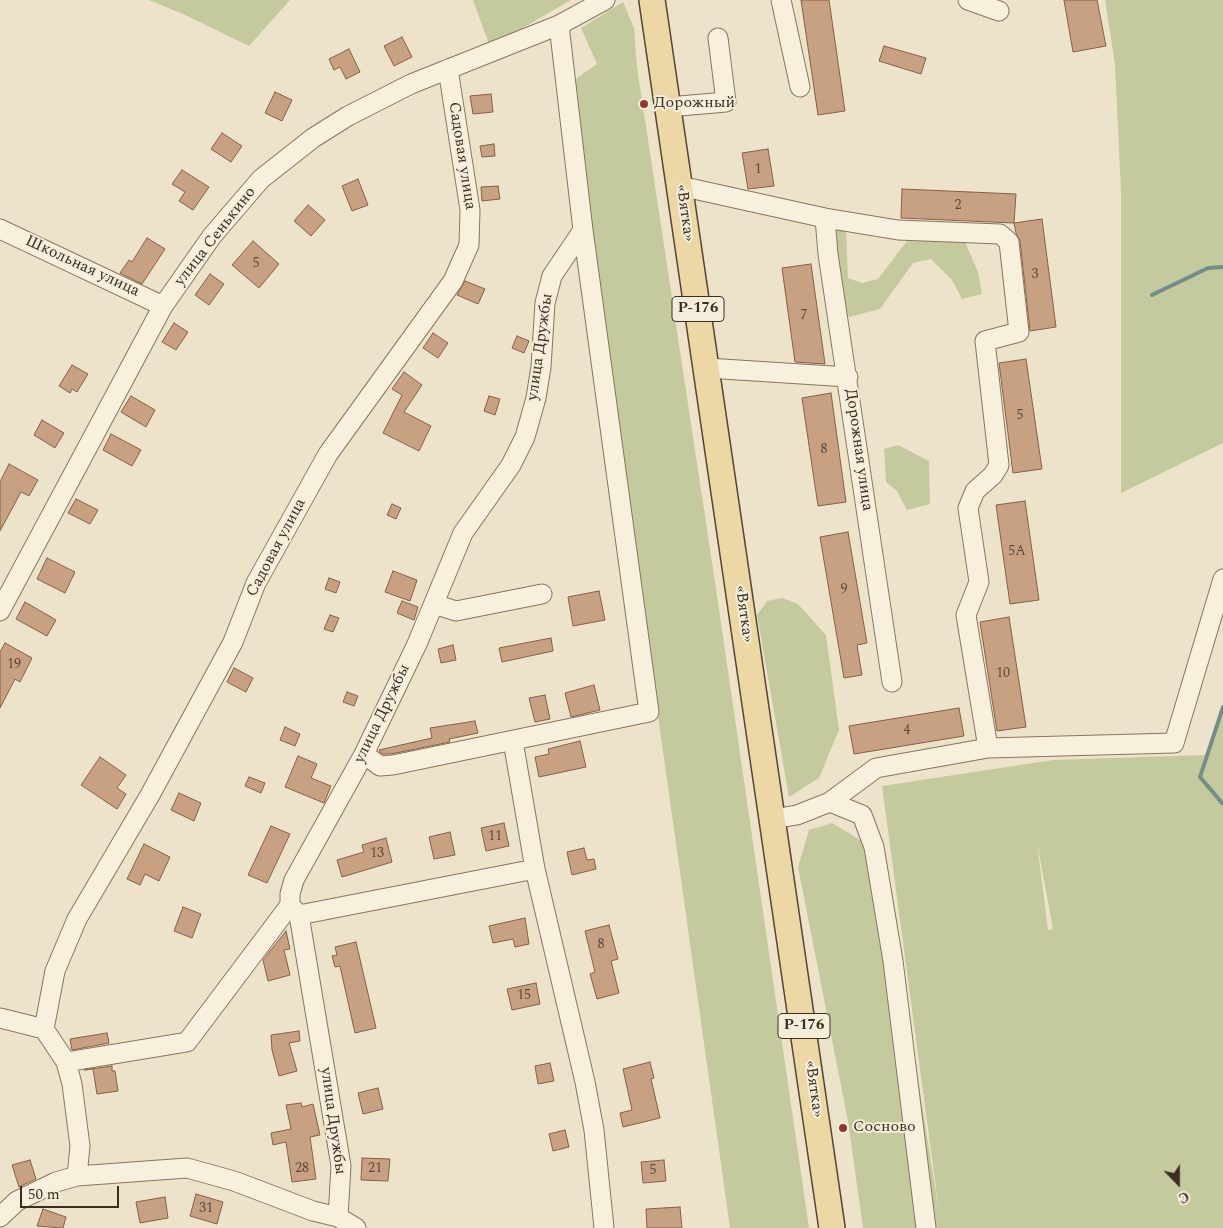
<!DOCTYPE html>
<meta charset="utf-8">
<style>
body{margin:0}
#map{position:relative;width:1223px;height:1228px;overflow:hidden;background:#ede3ca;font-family:Spectral,serif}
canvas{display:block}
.north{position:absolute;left:1153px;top:1158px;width:50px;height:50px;-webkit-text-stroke:4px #f4edd9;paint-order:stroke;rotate:158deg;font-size:14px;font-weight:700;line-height:20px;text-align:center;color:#3a2e22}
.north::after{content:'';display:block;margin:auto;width:18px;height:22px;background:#3a2e22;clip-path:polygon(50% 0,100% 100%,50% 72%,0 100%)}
.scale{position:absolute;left:20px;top:1186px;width:99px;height:22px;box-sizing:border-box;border:2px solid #3a2e22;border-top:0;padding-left:6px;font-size:15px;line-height:18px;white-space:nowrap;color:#3a2e22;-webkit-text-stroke:4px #f4edd9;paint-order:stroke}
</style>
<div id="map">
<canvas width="1223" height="1228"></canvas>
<div class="north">С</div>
<div class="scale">50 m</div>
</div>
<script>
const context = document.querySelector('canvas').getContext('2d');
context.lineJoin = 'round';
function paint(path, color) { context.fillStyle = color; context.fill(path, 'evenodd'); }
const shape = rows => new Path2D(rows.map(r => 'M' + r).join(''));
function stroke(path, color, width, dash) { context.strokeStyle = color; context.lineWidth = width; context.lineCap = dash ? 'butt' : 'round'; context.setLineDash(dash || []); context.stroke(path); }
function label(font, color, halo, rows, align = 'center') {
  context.font = font + ' Spectral,serif'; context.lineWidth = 4; context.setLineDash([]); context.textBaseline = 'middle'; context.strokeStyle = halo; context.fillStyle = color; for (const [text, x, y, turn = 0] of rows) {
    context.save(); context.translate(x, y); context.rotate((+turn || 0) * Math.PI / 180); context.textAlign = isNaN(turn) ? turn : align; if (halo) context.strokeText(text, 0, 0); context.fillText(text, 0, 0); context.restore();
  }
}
paint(shape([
 [149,0,290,0,249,46,183,14],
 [473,0,571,0,490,47],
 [1105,0,1223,0,1223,443,1121,493,1121,192,1115,64],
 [623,2,634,28,637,67,718,602,809,1228,730,1228,571,97,577,78,597,64,581,28],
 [846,229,848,278,862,283,878,279,907,241,965,242,978,272,982,294,962,299,952,280,931,259,913,263,880,309,849,317,841,299,832,230],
 [898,445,929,461,930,504,907,510,897,491,886,482,884,449],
 [782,598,798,604,826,635,839,730,819,778,789,797,757,615,767,601],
 [1223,707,1223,1228,863,1228,848,1121,798,867,809,830,832,823,865,843,914,1054,940,1218,882,786,1053,760,1207,755],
 [1037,842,1053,929,1048,930]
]), '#c5ca9e');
stroke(shape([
 [1152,295,1208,268,1223,267],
 [1223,707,1200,777,1223,804]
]), '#718f88', 4);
const building = shape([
 [801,0,829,0,845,111,818,115,801,0],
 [1064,0,1097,0,1106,46,1073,52,1064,0],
 [402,37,412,57,394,66,384,46,402,37],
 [884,46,926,58,921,74,879,61,884,46],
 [349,49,360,72,346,79,340,67,334,70,329,59,349,49],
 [275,92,292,100,282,121,265,113,275,92],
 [491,94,493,112,473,114,470,96,491,94],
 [222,133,242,146,231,162,211,149,222,133],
 [494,144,495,156,482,157,480,146,494,144],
 [768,149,774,186,748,189,742,153,768,149],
 [182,170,209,187,193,210,179,201,185,192,172,184,182,170],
 [358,179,368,205,352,211,342,186,358,179],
 [498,186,500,199,482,201,481,187,498,186],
 [902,189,1016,194,1014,223,901,218,902,189],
 [308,205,325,220,311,236,294,221,308,205],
 [1042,219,1056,327,1030,331,1020,241,1016,233,1014,223,1042,219],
 [147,238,165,249,142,284,120,273,129,260,132,262,147,238],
 [253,241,279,264,259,288,232,265,253,241],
 [811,264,825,364,795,362,782,268,811,264],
 [210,274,224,284,209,305,195,295,210,274],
 [465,281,485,289,478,304,457,295,465,281],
 [174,323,188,332,176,350,162,342,174,323],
 [433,333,448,343,438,358,423,348,433,333],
 [517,336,529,341,524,353,512,348,517,336],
 [1026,359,1042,469,1013,473,999,363,1026,359],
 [72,365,88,374,77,392,72,389,70,393,59,386,72,365],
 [404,372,422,385,404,412,431,426,419,451,383,433,402,395,392,389,404,372],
 [831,393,846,502,818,506,802,398,831,393],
 [131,396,155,410,146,427,121,412,131,396],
 [489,396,500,399,495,415,484,411,489,396],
 [42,420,64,433,55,448,34,435,42,420],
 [111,434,141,450,132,466,103,450,111,434],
 [9,464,38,480,29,496,21,492,0,531,0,482,9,464],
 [76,499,98,510,90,524,68,513,76,499],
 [1025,501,1039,600,1010,604,996,505,1025,501],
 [392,504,401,508,396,519,387,515,392,504],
 [848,532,867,643,857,645,862,675,844,678,820,537,848,532],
 [47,558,75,572,65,593,37,579,47,558],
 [393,571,417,580,410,601,385,592,393,571],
 [329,578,340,582,336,593,325,589,329,578],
 [599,591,605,620,573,626,568,597,599,591],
 [402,601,418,607,414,620,397,613,402,601],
 [25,602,56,620,47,636,16,619,25,602],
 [330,615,339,618,333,632,324,629,330,615],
 [1009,617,1026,727,997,731,980,622,1009,617],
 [551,638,553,651,502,662,499,648,551,638],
 [5,643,32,658,20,682,15,679,0,708,0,652,5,643],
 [453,645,456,660,441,663,438,649,453,645],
 [234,668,253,678,246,692,227,682,234,668],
 [594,685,600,710,571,717,565,693,594,685],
 [347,692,358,696,354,706,343,702,347,692],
 [545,695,550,719,535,722,529,698,545,695],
 [959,708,964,736,854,754,849,726,959,708],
 [475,721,478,733,449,739,450,742,391,754,383,754,380,752,379,750,432,738,430,728,475,721],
 [285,727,300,734,295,746,280,740,285,727],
 [580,741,586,767,539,777,535,757,549,754,548,749,580,741],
 [298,756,317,764,311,778,331,786,324,803,285,787,298,756],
 [100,757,126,775,117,788,126,794,117,809,81,785,100,757],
 [249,777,265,783,261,793,245,786,249,777],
 [179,793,201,803,194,821,171,810,179,793],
 [504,823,509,846,486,851,481,828,504,823],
 [271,826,290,834,267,883,248,875,271,826],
 [450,832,455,855,434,859,429,837,450,832],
 [386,838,392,862,342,877,337,860,364,852,362,845,386,838],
 [144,844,170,857,159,881,145,874,140,885,127,879,144,844],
 [584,848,587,860,594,859,596,869,572,875,567,852,584,848],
 [183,907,201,914,192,938,174,931,183,907],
 [525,918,529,944,515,947,513,939,493,943,489,926,525,918],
 [609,925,618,959,611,961,619,993,597,999,590,974,595,972,585,931,609,925],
 [286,931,290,949,284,950,290,975,268,981,263,960,286,931],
 [356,942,376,1028,355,1033,340,966,335,967,332,956,337,955,335,947,356,942],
 [536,983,540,1004,512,1010,507,989,536,983],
 [299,1031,300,1041,289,1043,297,1071,279,1076,272,1050,271,1035,299,1031],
 [107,1033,109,1043,72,1050,70,1039,107,1033],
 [650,1062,654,1078,651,1079,660,1118,623,1127,620,1113,632,1110,623,1069,650,1062],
 [550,1063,554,1081,538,1084,535,1066,550,1063],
 [112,1066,112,1071,115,1071,118,1091,97,1094,93,1069,84,1070,112,1066],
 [378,1088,383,1109,363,1114,358,1093,378,1088],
 [301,1103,302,1107,313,1104,320,1135,310,1137,316,1179,292,1182,286,1142,273,1145,271,1133,291,1129,286,1105,301,1103],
 [565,1130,569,1147,553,1151,549,1134,565,1130],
 [362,1158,390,1159,388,1181,361,1180,362,1158],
 [30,1160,36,1179,19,1187,12,1165,30,1160],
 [664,1160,666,1181,643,1183,641,1162,664,1160],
 [196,1194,223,1202,217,1224,190,1216,196,1194],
 [165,1197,168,1218,140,1223,136,1202,165,1197],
 [680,1207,682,1228,647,1228,646,1209,680,1207],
 [43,1209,66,1217,63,1228,37,1226,43,1209]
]);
paint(building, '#c8a082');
stroke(building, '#866046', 1);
const minor = shape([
 [781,0,800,87],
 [968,0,999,11],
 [668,107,726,102,718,38],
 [680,186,825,218],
 [0,229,163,306],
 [707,368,848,377],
 [434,604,456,611,542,594],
 [0,611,163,306,212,236,261,179,313,138,348,116,411,84,559,25,605,0],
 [892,682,828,254,825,218,898,230,1000,234,1009,242,1019,332,985,341,999,465,993,475,975,491,968,508,979,582,966,615,988,748],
 [513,741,535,869,585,1082,594,1130,604,1228],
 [364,754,380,766,393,765,649,712,583,230,559,25],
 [830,802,862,815,874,847,893,961,926,1228],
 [773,819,797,815,830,802,876,768,988,748,1174,743,1223,579],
 [299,915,535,869],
 [0,1018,44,1029,66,1062,72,1084,80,1146,77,1176],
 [44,1029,55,971,77,919,150,795,233,642,256,583,328,454,453,281,469,245,470,210,448,69],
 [66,1062,187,1042,290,905],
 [0,1217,17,1201,56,1182,77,1176,187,1168,234,1181,313,1211,338,1217,356,1228],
 [338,1217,341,1166,299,915,290,905,290,894,294,880,364,754,417,644,463,533,511,465,525,437,536,398,541,367,545,303,552,276,583,230]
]);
const major = shape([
 [652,0,832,1228]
]);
stroke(minor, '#88765f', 21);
stroke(major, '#574433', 28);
stroke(minor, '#f7f0dd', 19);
stroke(major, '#ecd7a5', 25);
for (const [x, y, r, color] of [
 [644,104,5,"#943332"],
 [843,1128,5,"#943332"]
]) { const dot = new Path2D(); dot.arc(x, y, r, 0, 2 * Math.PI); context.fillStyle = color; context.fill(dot); stroke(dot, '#f4edd9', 2); }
label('14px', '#5e4a3a', null, [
 ["1",758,170],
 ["2",958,206],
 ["5",256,264],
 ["3",1035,275],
 ["7",804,316],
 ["5",1020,416],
 ["8",824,450],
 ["5А",1017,552],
 ["9",844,590],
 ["19",14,665],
 ["10",1003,674],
 ["4",907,731],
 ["11",495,837],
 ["13",377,854],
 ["8",601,945],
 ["15",524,996],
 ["28",302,1169],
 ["21",375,1169],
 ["5",653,1171],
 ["31",206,1209]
]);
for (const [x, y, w] of [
 [698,309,52],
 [804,1026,52]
]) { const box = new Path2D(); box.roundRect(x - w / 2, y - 12.5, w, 25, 4); context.fillStyle = '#f4edd9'; context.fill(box); stroke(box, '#3a2e22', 1); }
label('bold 15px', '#3a2e22', null, [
 ["Р-176",698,309],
 ["Р-176",804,1026]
]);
label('16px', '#3a2e22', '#f4edd9', [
 ["Дорожный",654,104],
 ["Сосново",853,1128]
], 'left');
label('16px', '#3a2e22', '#f4edd9', [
 ["Садовая улица",461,156,81],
 ["«Вятка»",684,213,82],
 ["улица Сенькино",216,237,-52],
 ["Школьная улица",82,267,25],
 ["улица Дружбы",541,347,-82],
 ["Дорожная улица",858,450,82],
 ["Садовая улица",277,548,-62],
 ["«Вятка»",743,614,82],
 ["улица Дружбы",383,714,-64],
 ["«Вятка»",813,1089,82],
 ["улица Дружбы",332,1121,82]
]);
</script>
